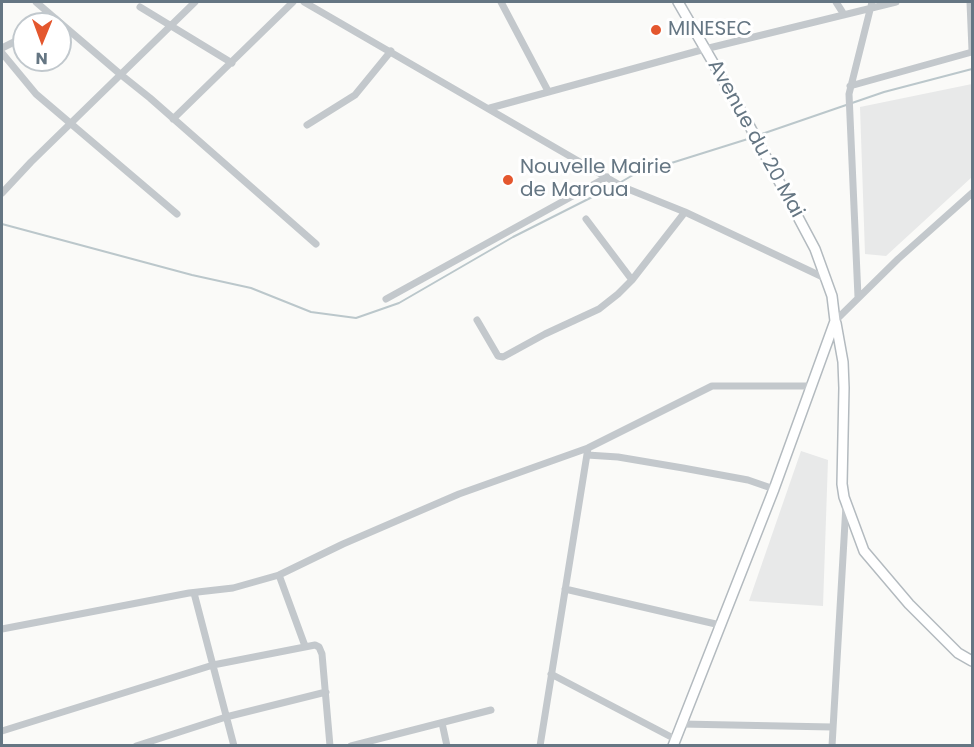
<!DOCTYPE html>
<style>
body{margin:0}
#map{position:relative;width:974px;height:747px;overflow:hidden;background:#fafaf8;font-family:Poppins,sans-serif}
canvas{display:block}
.frame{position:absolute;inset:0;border:3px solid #657683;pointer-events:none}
.north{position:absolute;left:12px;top:12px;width:60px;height:60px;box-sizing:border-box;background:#fff;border:2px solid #c1c8cd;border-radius:50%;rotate:181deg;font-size:16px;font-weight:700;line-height:24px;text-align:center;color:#657683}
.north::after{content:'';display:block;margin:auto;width:21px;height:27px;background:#e4572e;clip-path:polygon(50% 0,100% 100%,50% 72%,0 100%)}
</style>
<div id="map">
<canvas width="974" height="747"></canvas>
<div class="frame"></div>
<div class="north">N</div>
</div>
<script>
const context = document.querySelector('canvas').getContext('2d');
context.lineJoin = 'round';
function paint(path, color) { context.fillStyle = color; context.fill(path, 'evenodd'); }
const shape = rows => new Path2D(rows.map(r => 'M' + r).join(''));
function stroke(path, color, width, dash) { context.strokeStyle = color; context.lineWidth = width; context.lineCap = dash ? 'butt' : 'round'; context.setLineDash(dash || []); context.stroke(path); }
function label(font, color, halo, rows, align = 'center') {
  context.font = font + ' Poppins,sans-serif'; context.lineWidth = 6; context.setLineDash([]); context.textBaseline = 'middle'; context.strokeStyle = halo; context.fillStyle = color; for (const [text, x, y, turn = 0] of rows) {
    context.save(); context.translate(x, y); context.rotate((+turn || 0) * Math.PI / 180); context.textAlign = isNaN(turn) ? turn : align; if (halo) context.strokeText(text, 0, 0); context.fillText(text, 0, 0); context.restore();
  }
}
paint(shape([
 [972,84,972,177,886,256,865,254,860,107],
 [801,451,828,460,823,606,749,601]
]), '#e8e9e9');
stroke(shape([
 [756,136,884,92,972,69],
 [621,182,633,175,751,138],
 [2,224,192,275,251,288,311,312,356,318,399,303,513,237,616,185]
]), '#bbc7cb', 2);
const secondary = shape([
 [836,323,843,362,844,388,842,484,844,497,864,551,909,604,958,653,972,661],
 [673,746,774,489,835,321,832,296,815,249,748,123,678,2]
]);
stroke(secondary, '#b3babf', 12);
stroke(shape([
 [36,2,120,74,150,98,316,244],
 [304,2,623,187,685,212,827,279],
 [501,2,548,91],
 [836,2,843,13],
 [970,2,972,50],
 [140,7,232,63],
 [47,24,56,19],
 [2,48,24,37],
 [2,53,36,94,177,214],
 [850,86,972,52],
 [490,108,705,49,896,2],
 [173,119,293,2],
 [307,125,355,95,391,51],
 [2,193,31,162,195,2],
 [586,219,632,280],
 [858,297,849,94,872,2],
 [386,299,607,177],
 [477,320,498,356,503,357,545,334,599,309,618,294,632,280,685,212],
 [835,321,898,259,972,193],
 [587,455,618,457,683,468,748,480,774,489],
 [279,575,305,646],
 [565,589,720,625],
 [194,593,234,746],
 [2,629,189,593,233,588,279,575,343,544,459,494,588,448,712,386,812,386],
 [551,674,675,739],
 [442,723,447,746],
 [681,724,832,727],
 [2,731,213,665,315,645,319,647,322,654,330,746],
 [136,746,226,717,326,692],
 [351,746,491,710],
 [540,746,588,448],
 [832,746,846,505]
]), '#c3c8cc', 7);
stroke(secondary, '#fff', 9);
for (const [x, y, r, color] of [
 [656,30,6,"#e4572e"],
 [508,180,6,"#e4572e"]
]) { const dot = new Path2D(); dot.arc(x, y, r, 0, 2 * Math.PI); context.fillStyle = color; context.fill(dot); stroke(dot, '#fff', 2); }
label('20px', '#657683', '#fff', [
 ["MINESEC",668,30],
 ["Nouvelle Mairie",520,168],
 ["de Maroua",520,191]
], 'left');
label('20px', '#657683', '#fff', [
 ["Avenue du 20 Mai",755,139,61]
]);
</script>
